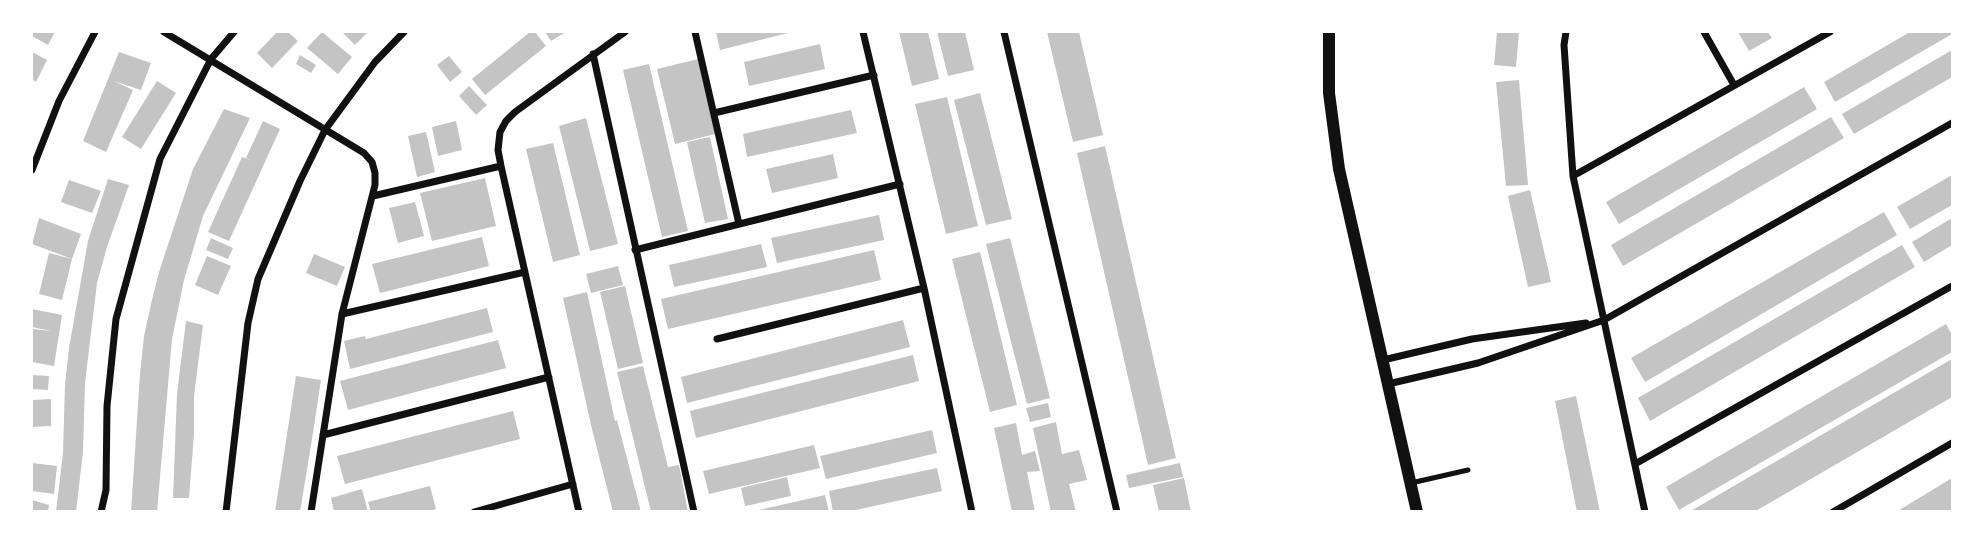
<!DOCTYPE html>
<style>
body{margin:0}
#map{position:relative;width:1984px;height:543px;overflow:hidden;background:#fff;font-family:"PT Sans Narrow",sans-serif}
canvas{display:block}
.frame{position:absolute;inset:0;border:33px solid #fff;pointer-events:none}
</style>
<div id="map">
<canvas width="1984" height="543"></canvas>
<div class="frame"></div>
</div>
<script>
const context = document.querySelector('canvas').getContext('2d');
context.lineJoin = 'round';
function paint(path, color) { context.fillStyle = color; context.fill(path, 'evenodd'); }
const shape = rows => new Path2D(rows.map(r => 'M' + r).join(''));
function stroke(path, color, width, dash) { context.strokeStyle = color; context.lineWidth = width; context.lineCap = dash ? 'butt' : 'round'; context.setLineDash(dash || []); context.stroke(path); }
paint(shape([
 [32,32,55,32,48,45,32,36],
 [277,32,288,32,298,41,272,68,257,53],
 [322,32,352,57,338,74,307,48],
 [342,32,368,32,355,45],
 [530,32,535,32,546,46,485,95,472,79],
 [545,32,566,32,551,41],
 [716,32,792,32,720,50],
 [899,32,928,32,939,79,912,86],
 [937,32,965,32,974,70,948,76],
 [1047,32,1079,32,1103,135,1073,142],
 [1497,32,1519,32,1516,67,1494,65],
 [1738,32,1768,32,1772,38,1749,51],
 [1910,32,1952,32,1952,34,1835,102,1824,82],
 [820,44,825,69,749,86,744,62],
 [1952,50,1952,77,1854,134,1842,114],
 [32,52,47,60,36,82,32,79],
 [119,52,151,63,141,90,114,81,133,90,106,152,83,141],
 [300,55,316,65,311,73,296,64],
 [449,56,462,72,450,82,437,65],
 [698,59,715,134,675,144,657,69],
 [649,64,688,231,662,237,623,70],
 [1519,80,1528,185,1506,186,1496,82],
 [157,81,176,93,141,149,122,137],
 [469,86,487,105,476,115,459,96],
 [1804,87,1817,109,1619,224,1606,202],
 [980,93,1012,219,986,225,954,100],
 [947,97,978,226,946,234,915,104],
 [224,109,250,118,203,216,184,280,172,339,157,512,131,512,140,374,144,336,151,304,159,272,193,169],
 [851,110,857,133,747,157,743,134],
 [1831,117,1844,138,1623,266,1611,245],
 [586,118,618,244,590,251,559,126],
 [263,121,280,129,229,241,208,232,242,157,253,161,246,158],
 [456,121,462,150,438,156,432,127],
 [426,132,435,172,417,177,408,136],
 [710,137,728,219,705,223,687,142],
 [553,143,580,255,553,262,526,149],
 [1105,146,1176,458,1148,465,1077,153],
 [833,154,838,178,772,193,766,169],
 [1952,175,1952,205,1910,229,1897,207],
 [485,178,496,226,432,241,420,193],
 [108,179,129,185,107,247,97,283,85,383,83,452,76,512,56,512,63,453,65,384,69,348,88,241],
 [69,180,101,191,92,213,61,202],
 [1530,190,1551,282,1528,287,1508,196],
 [415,202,424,236,398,243,389,208],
 [1884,212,1897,235,1645,382,1631,358],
 [879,215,884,240,777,263,771,238],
 [39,218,81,234,72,259,62,300,39,294,49,253,72,259,32,244],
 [1952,218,1952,245,1924,262,1912,242],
 [482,237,489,266,380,293,372,264],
 [211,238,233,248,228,259,206,250],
 [1010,238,1050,398,1027,404,986,244],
 [761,244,767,267,674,287,669,265],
 [1902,245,1915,267,1650,421,1638,398],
 [874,250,881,280,668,329,661,299],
 [980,252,1017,405,990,412,952,259],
 [314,254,345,267,337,286,306,273],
 [207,256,231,266,218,295,195,285],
 [618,266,623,285,591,293,586,274],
 [625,286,643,363,618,369,600,292],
 [587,292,615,421,617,420,641,512,613,512,591,425,563,298],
 [487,308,493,332,350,369,344,341,365,336,366,339],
 [32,309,62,315,54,366,32,362,33,329,51,331,32,327],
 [903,320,910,347,687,403,681,377],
 [186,321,203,325,194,396,194,434,189,498,173,498,177,394],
 [1946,324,1952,335,1952,352,1679,510,1666,487],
 [498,340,506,368,348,410,340,381],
 [913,355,919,381,696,438,690,411],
 [1952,359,1952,397,1754,512,1689,512],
 [643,366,668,467,679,465,688,512,651,512,617,372],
 [32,375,49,376,48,390,32,389],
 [296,376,321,380,313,433,300,512,275,512],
 [1576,396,1600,512,1577,512,1555,401],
 [51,399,51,426,32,427,32,400],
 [1048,403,1051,417,1030,422,1026,408],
 [513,411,520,439,345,484,337,456],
 [1056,422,1062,454,1079,450,1087,480,1069,484,1076,512,1051,512,1033,428],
 [1016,423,1022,455,1035,451,1040,471,1027,472,1035,512,1012,512,994,428],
 [932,430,937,453,826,479,820,456],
 [814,445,820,468,709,494,703,471],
 [32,463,57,466,54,494,32,491],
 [1180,463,1183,477,1129,488,1126,475],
 [937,468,942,491,847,512,833,512,829,491],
 [787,477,791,496,745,506,741,488],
 [1184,478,1191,512,1159,512,1153,485],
 [1952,478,1952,512,1896,512],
 [430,486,436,509,427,512,371,512,368,502],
 [362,489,368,512,334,512,331,498],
 [825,495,829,512,759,512,759,510],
 [32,500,49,505,48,512,32,512]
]), '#c4c4c4');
stroke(shape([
 [1411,483,1468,470]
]), '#111', 5);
stroke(shape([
 [164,32,364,153,372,162,375,173,375,185,342,314,311,512],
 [695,32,739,224],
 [863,32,924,288,972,512],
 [1004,32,1117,512],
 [1566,32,1564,45,1573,176,1645,512],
 [1704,32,1734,85],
 [593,54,694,512],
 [714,113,874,75],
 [32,170,59,101,95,32],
 [1573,176,1830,32],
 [373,196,501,166],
 [635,250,900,184],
 [342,314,525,272],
 [717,339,924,288],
 [1383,360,1472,339,1586,323],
 [1388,384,1478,363,1604,320,1952,123],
 [323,435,549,377],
 [1635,464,1952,286],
 [101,512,106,490,107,406,116,319,160,159,211,59,234,32],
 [226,512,248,323,258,279,300,181,325,130,375,62,404,32],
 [474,512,573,484],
 [579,512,501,166,498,150,500,132,506,121,515,112,625,32],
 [1833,512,1952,443]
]), '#111', 7);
stroke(shape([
 [1329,32,1329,93,1339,169,1417,512]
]), '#111', 12);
</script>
